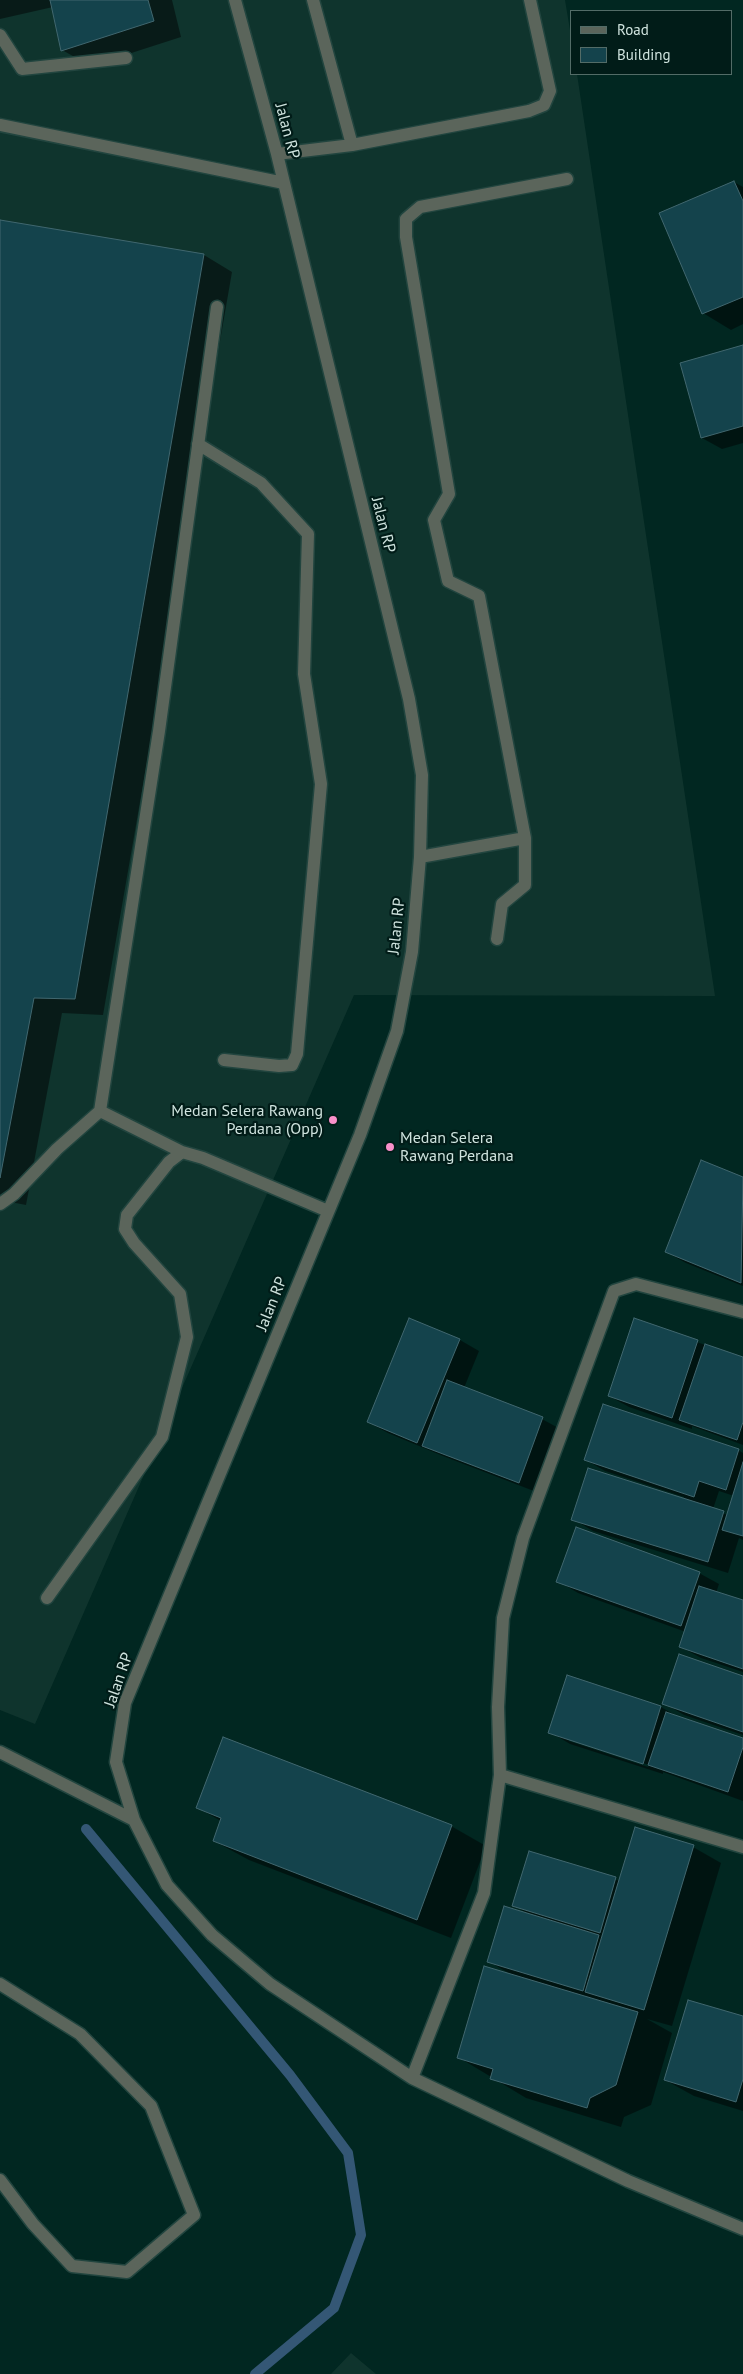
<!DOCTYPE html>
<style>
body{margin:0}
#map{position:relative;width:743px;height:2374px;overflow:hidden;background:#012721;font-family:"PT Sans",sans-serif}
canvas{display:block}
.legend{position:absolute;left:570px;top:10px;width:162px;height:65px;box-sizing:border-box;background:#011c18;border:1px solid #536c67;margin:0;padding:6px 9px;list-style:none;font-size:15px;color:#cfe3de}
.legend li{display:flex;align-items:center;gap:10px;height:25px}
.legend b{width:25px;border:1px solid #536c67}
</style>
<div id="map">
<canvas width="743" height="2374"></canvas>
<ul class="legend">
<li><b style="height:6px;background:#5b655b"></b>Road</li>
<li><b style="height:14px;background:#14434c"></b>Building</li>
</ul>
</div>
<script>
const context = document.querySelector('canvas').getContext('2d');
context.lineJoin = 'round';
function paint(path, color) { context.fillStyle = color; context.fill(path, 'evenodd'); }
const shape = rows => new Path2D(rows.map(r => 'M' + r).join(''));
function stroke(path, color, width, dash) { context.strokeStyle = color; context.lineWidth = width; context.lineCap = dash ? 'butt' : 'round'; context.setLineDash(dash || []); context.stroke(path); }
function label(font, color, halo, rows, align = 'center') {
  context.font = font + ' "PT Sans",sans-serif'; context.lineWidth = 4.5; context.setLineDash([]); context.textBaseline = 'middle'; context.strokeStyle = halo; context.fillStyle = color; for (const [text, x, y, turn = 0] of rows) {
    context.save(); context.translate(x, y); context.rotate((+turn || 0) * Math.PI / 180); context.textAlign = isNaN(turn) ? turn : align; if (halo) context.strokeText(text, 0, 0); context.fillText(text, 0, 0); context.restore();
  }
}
paint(shape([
 [0,0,565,0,572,42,572,74,577,74,715,996,354,995,35,1724,0,1710],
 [351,2353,376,2374,331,2374]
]), '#0f342d');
paint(shape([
 [0,0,172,0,181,37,91,66,62,50,53,7,0,19],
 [734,182,743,187,743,324,731,330,703,313],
 [0,222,204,255,232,272,103,1015,62,1013,26,1205,0,1200],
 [743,346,743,443,722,449,702,438],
 [702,1161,743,1178,743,1286,686,1263,666,1252],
 [460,1340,479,1351,464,1388,542,1419,562,1430,539,1493,443,1456,388,1433,368,1422],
 [697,1342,743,1359,743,1445,692,1426,692,1429,629,1407,609,1396],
 [738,1450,743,1453,743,1540,739,1538,728,1573,593,1531,573,1519,684,1500,684,1497,605,1471,586,1460],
 [719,1491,734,1496,728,1515,713,1509],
 [699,1573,719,1584,716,1593,743,1602,743,1672,701,1658,681,1647,686,1632,578,1593,558,1581],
 [567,1677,661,1707,678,1717,743,1739,743,1801,663,1772,663,1774,570,1744,550,1732],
 [569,1738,649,1765,648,1767,569,1741],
 [743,1677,743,1735,684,1715,664,1703],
 [198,1808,451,1826,486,1846,451,1938,249,1860,214,1841,221,1821],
 [693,1847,721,1863,672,2026,647,2019,672,2033,651,2105,624,2117,621,2127,526,2098,458,2057,512,1975,488,1961,528,1914,514,1905,530,1852,620,1881],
 [743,2017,743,2111,694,2096,665,2080]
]), '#0007');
stroke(shape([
 [86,1829,290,2075,348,2153,361,2235,334,2308,255,2374]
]), '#345775', 10);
const building = shape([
 [50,0,148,0,154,21,61,51,50,0],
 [734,181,743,201,743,297,702,314,659,213,734,181],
 [0,220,204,254,75,999,34,998,0,1178,0,220],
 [743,345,743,426,701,438,680,363,743,345],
 [701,1160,743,1177,741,1283,665,1252,701,1160],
 [409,1318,460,1339,417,1443,367,1422,409,1318],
 [634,1318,698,1340,672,1418,608,1396,634,1318],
 [705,1344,743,1357,743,1422,737,1440,679,1420,705,1344],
 [447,1380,543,1417,519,1483,422,1446,447,1380],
 [603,1404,739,1449,726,1490,699,1481,694,1497,584,1460,603,1404],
 [743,1462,743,1536,722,1530,743,1462],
 [588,1468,724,1511,708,1562,571,1520,588,1468],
 [576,1527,700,1572,681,1626,556,1582,576,1527],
 [699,1586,743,1600,743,1669,679,1647,699,1586],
 [679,1654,743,1676,743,1732,662,1704,679,1654],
 [567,1675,661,1706,643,1764,548,1733,567,1675],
 [666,1712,743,1738,743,1747,728,1792,648,1765,666,1712],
 [223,1737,452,1825,417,1920,213,1841,221,1818,196,1808,223,1737],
 [635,1827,694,1845,644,2010,585,1992,635,1827],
 [529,1851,616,1877,600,1933,512,1906,529,1851],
 [504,1906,599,1935,583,1991,487,1962,504,1906],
 [484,1966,638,2012,616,2085,590,2098,587,2108,490,2079,493,2069,457,2058,484,1966],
 [688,2000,743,2016,743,2079,736,2102,664,2080,688,2000]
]);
paint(building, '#14434c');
stroke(building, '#41676f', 1);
const minor = shape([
 [235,0,277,154,409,699,422,775,420,857,412,952,397,1031,360,1135,125,1703,116,1762,134,1820,167,1885,212,1935,270,1984,412,2078,628,2181,743,2229],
 [313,0,352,145],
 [0,35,22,69,126,58],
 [0,125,284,183],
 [277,154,352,145,529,111,544,105,550,91,530,0],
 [198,444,261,483,308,534,304,674,321,784,297,1054,292,1065,279,1066,224,1060],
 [420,857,525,838],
 [497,939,502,904,525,885,525,838,479,596,448,581,434,520,449,494,406,237,406,219,420,207,567,179],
 [100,1111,182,1152],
 [0,1204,14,1194,57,1149,100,1111,159,731,217,307],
 [47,1598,162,1437,187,1337,180,1294,134,1243,125,1229,127,1215,169,1162,182,1152,203,1158,328,1211],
 [0,1752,134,1820],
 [500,1775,743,1847],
 [0,1984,80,2034,151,2106,194,2215,127,2272,72,2266,33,2224,0,2180],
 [412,2078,484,1893,500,1775,498,1707,503,1618,523,1538,614,1291,636,1284,743,1312]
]);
stroke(minor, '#22453f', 15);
stroke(minor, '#5b655b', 12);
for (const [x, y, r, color] of [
 [333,1120,5,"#f990ca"],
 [390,1147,5,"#f990ca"]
]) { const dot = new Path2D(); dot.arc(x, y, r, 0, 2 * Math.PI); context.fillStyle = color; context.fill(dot); stroke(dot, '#011c18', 2); }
label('16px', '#cfe3de', '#011c18', [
 ["Jalan RP",287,131,75],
 ["Jalan RP",383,525,76],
 ["Jalan RP",397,926,-84],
 ["Jalan RP",272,1304,-68],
 ["Jalan RP",119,1680,-71]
]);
label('16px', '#cfe3de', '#011c18', [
 ["Medan Selera Rawang",323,1111],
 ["Perdana (Opp)",323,1129],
 ["Medan Selera",400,1138,"left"],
 ["Rawang Perdana",400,1156,"left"]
], 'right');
</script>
